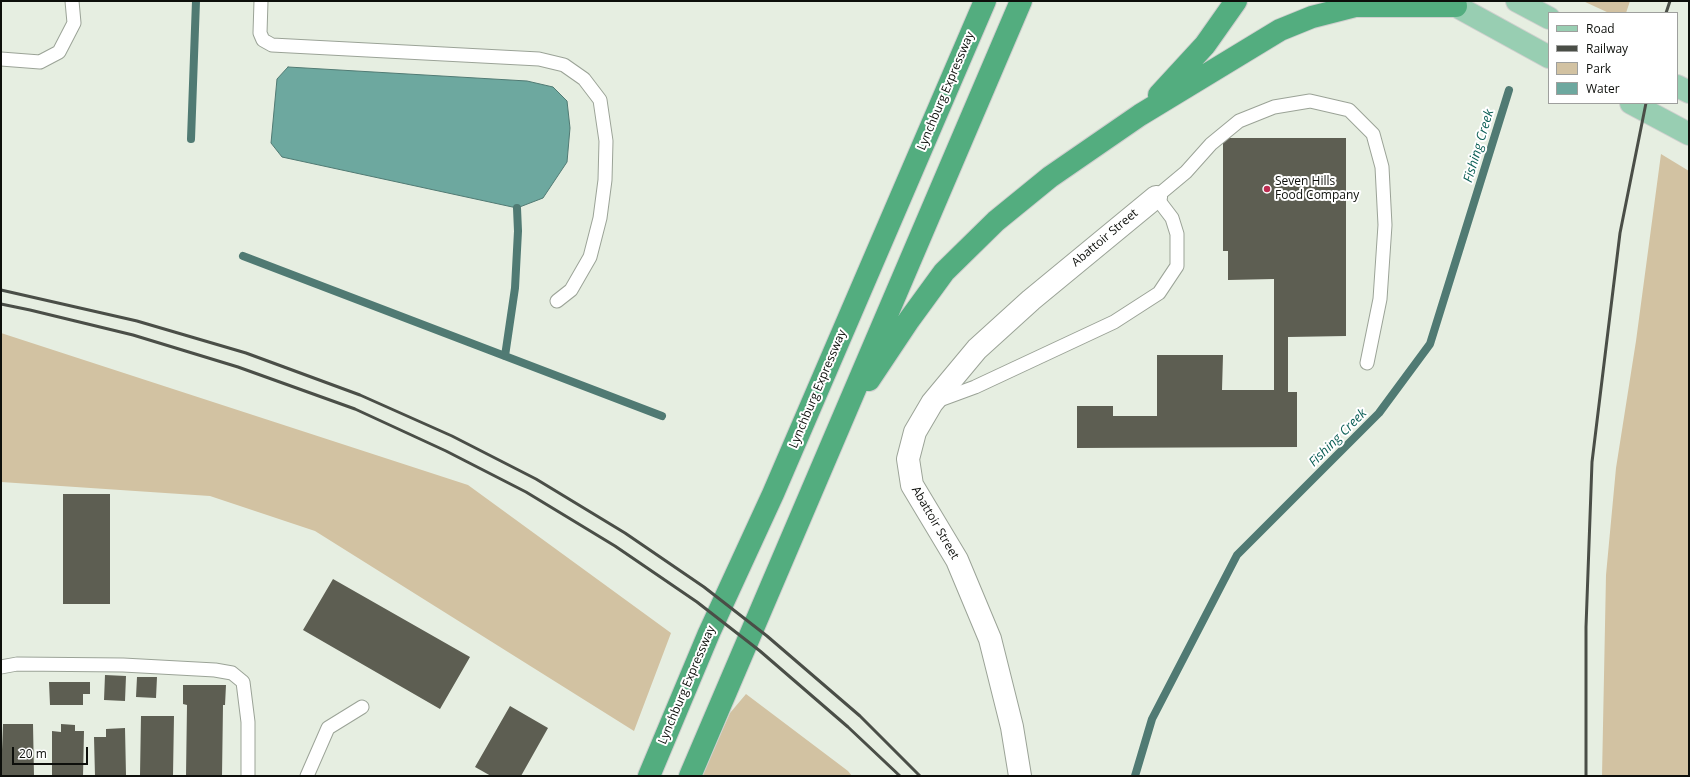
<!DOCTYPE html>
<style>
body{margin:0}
#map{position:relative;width:1690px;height:777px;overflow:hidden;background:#e6eee1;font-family:"Open Sans",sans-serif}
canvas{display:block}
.frame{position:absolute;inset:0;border:2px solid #0d0f0b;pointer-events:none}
.legend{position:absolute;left:1548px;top:12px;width:130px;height:92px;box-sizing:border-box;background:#fff;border:1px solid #9e9f9d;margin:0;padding:5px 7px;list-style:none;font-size:12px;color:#0d0f0b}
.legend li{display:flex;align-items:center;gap:8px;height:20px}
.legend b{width:20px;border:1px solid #9e9f9d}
.scale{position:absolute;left:12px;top:747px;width:76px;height:18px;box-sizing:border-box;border:2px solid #0d0f0b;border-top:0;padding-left:5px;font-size:12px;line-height:14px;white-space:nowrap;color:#0d0f0b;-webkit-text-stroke:3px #fff;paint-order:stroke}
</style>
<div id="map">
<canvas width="1690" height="777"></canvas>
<div class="frame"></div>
<ul class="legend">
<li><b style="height:5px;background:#98ceb2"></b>Road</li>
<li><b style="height:5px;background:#4a4e47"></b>Railway</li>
<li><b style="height:11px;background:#d2c2a2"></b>Park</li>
<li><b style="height:11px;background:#6da89f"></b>Water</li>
</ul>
<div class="scale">20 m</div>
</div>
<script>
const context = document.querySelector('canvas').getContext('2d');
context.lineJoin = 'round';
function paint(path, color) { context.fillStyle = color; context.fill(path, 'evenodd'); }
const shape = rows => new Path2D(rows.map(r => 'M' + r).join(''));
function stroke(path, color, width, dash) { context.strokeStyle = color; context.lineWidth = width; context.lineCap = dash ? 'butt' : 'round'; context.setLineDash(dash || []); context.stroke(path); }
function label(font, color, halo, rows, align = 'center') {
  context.font = font + ' "Open Sans",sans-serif'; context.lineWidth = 4; context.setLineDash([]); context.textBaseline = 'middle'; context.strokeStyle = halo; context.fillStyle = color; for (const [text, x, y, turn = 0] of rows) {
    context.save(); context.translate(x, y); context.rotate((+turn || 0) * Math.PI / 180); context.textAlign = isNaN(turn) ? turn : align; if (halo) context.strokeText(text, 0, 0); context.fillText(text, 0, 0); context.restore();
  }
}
paint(shape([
 [1583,1,1630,1,1626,13,1609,13],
 [1661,154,1689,171,1689,776,1602,776,1606,575,1616,468,1636,341],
 [1,333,468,485,671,633,634,731,315,531,210,496,1,482],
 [746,694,848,771,852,776,702,776,730,713]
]), '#d2c2a2');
const water = shape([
 [288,67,527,81,553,87,567,101,570,128,567,162,543,198,517,208,282,157,271,143,277,79,288,67]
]);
paint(water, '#6da89f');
stroke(water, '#507a73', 1);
stroke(shape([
 [191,139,196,1],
 [243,256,662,416],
 [505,356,515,288,518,231,517,208],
 [1135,776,1152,719,1237,555,1379,413,1430,344,1509,90]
]), '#507a73', 8);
paint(shape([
 [1223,138,1346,138,1346,336,1288,337,1288,392,1297,392,1297,447,1077,448,1077,406,1113,406,1113,416,1157,416,1157,355,1223,355,1222,390,1274,390,1274,279,1228,280,1228,251,1223,251],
 [63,494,110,494,110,604,63,604],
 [333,579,470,657,440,709,303,630],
 [105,675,126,676,125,701,104,700],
 [137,677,157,677,156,698,136,697],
 [49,682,90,682,90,694,83,694,83,705,50,705],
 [183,685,226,685,225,705,223,705,222,776,186,776,187,705,183,704],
 [510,706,548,728,521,776,491,776,475,767],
 [141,716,174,716,173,775,140,775],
 [3,724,33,724,34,776,1,776],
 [61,724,75,725,75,731,84,731,83,776,52,775,52,731,61,732],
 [125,728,126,775,95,776,94,737,106,737,106,729]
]), '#5d5e52');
const lane = shape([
 [261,1,260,33,263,40,272,45,539,59,564,65,584,79,600,100,606,141,605,180,600,218,590,257,571,290,557,301],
 [1,59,40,62,59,52,74,23,72,1],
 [937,401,975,387,1114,322,1159,293,1177,266,1177,234,1172,218,1156,197,1186,172,1211,144,1239,121,1274,107,1310,101,1349,110,1373,134,1382,167,1385,225,1380,299,1367,363],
 [1,667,17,664,123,665,215,670,232,673,243,682,248,722,248,776],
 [307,776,328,728,362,707]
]);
const street = shape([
 [1020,776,1012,727,990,639,957,560,912,485,908,459,915,432,932,403,977,349,1031,300,1156,197]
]);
const primary = shape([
 [1447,1,1549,57],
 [1517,1,1549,18],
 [1677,86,1689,92],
 [1631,103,1689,134]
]);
const highway = shape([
 [1159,95,1205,45,1236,1],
 [869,380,909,320,944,272,996,221,1050,177,1140,115,1280,30,1312,17,1355,6,1456,6],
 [649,776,709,633,773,494,985,1],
 [690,776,1021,1]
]);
stroke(lane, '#9ba397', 15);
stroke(street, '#9ba397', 24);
stroke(primary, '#cfcfce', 24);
stroke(highway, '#cfcfce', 24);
stroke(lane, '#fff', 13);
stroke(street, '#fff', 22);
stroke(primary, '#98ceb2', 22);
stroke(highway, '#53ad7f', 22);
stroke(shape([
 [1666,13,1670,1],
 [1,290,137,321,246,353,360,395,452,436,536,479,625,533,704,587,767,636,860,716,920,776],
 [1,304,30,310,133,335,238,367,355,409,446,451,526,492,615,546,697,602,760,651,848,727,900,776],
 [1586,776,1586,627,1592,462,1620,233,1646,103]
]), '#4a4e47', 3);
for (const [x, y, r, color] of [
 [1267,189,4,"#bc2c50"]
]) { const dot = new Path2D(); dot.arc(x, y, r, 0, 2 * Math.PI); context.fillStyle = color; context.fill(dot); stroke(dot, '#fff', 1.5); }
label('12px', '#0d0f0b', '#fff', [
 ["Lynchburg Expressway",946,91,-67],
 ["Abattoir Street",1105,238,-40],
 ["Lynchburg Expressway",818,389,-67],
 ["Abattoir Street",935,523,60],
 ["Lynchburg Expressway",687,685,-67]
]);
label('12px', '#0d0f0b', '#fff', [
 ["Seven Hills",1275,182],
 ["Food Company",1275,196]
], 'left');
label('italic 13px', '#0f6158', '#fff', [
 ["Fishing Creek",1479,146,-73],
 ["Fishing Creek",1338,438,-45]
]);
</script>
